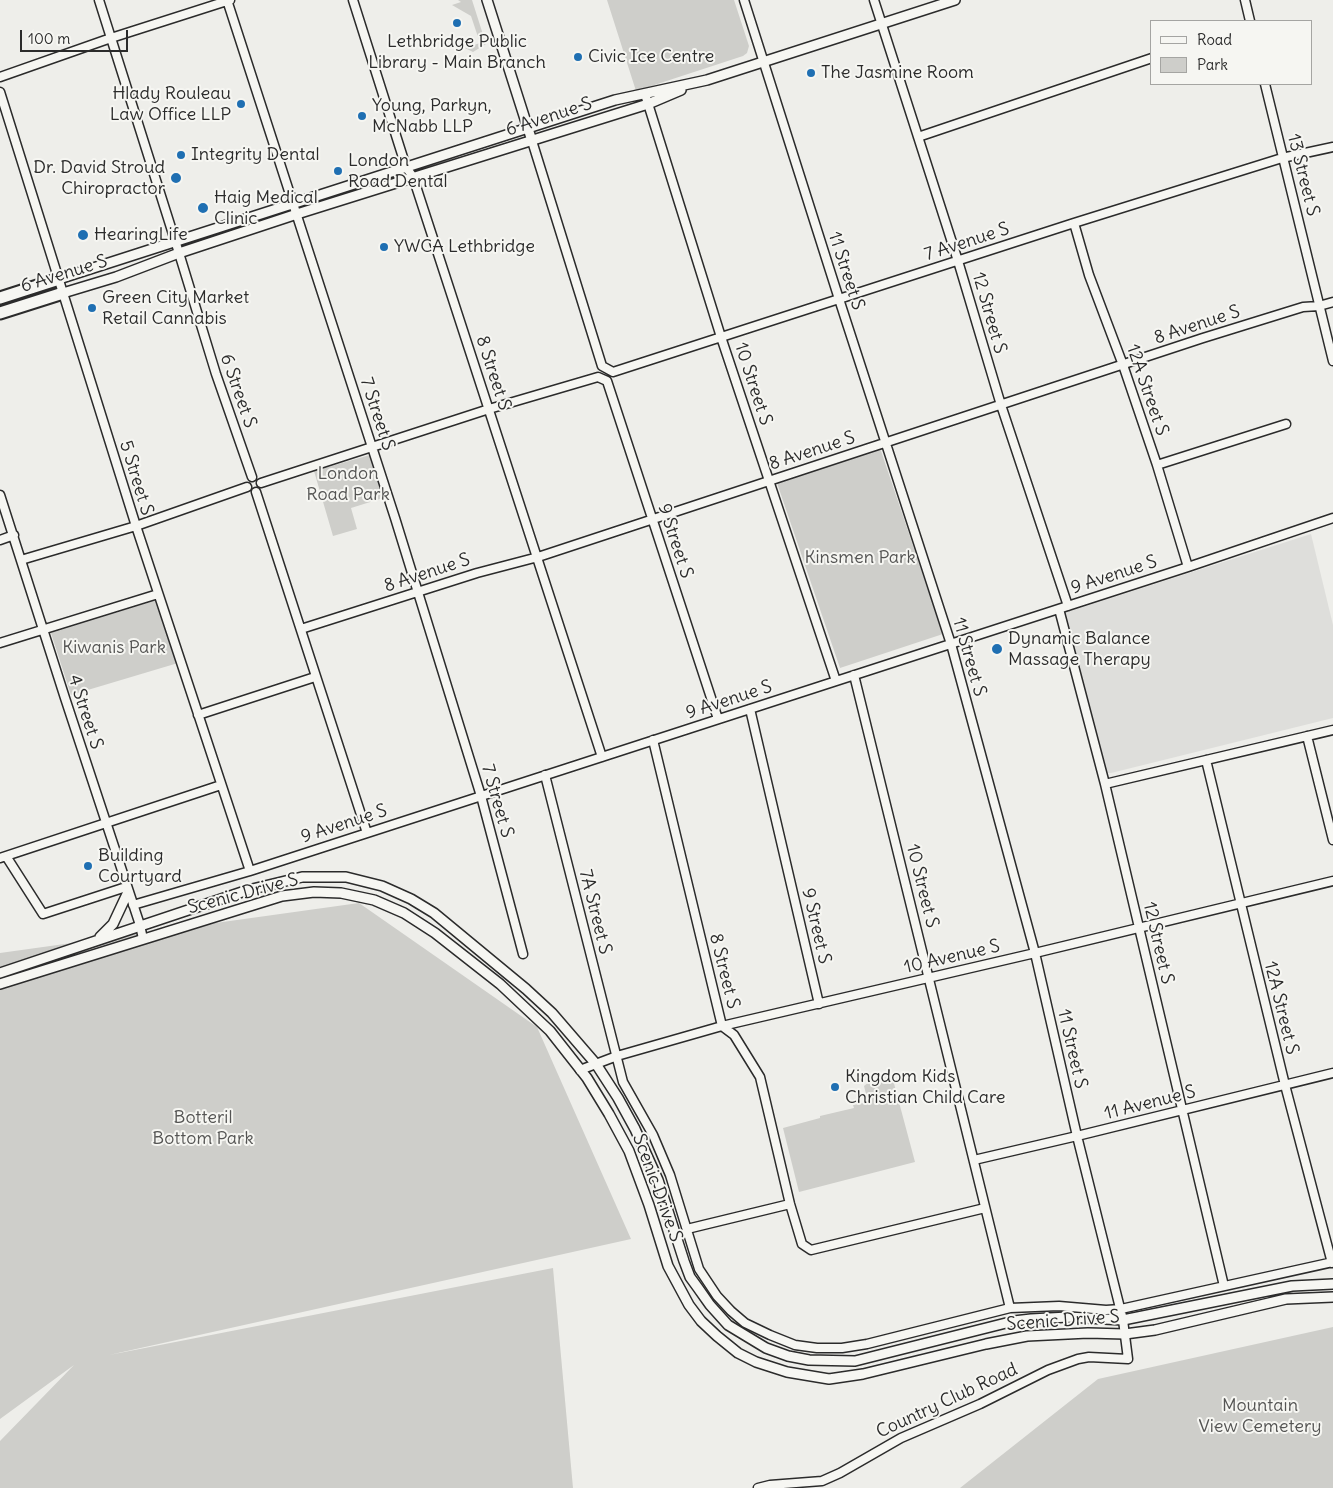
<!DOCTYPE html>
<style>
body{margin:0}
#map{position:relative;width:1333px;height:1488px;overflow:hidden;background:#eeeeea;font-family:Delius,sans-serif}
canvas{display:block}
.legend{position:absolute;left:1150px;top:20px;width:162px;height:65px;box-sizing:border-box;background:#f6f6f2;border:1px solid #a5a5a2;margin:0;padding:6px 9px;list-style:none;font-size:15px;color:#2b2b2b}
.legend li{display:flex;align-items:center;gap:10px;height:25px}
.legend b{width:25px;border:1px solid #a5a5a2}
.scale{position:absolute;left:20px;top:30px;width:108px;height:22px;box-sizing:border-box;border:2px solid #2b2b2b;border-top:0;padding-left:6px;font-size:15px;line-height:18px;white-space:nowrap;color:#2b2b2b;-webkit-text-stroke:4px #f6f6f2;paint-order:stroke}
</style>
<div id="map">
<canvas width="1333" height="1488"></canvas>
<ul class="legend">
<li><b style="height:6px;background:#f6f6f2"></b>Road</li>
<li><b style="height:14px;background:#cececa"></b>Park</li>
</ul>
<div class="scale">100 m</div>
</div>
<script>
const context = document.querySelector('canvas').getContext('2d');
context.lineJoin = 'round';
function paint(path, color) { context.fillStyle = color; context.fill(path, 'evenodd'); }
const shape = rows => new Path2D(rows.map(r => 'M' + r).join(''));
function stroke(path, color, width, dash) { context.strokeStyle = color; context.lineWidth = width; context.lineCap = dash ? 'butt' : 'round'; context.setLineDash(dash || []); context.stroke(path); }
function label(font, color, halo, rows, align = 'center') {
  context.font = font + ' Delius,sans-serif'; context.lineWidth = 4; context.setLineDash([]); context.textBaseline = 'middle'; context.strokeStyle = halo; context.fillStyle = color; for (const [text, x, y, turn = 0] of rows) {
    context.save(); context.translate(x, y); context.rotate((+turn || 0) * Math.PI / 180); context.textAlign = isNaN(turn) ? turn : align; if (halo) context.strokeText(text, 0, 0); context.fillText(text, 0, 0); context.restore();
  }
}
paint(shape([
 [1311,534,1333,625,1333,718,1111,773,1106,773,1103,770,1064,613]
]), '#dededb');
paint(shape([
 [458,0,472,0,486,44,473,52,465,48,480,43,471,16,452,5,461,2],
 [607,0,734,0,749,46,747,53,743,56,636,91],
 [880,448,943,634,840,668,777,483],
 [370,455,383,498,351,508,357,529,333,536,314,471],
 [157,600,178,663,71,695,51,633],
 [359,903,537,1027,631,1239,109,1355,553,1268,573,1488,0,1488,0,1441,74,1365,0,1419,0,953],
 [892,1076,915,1162,799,1192,783,1128,820,1118,820,1116,854,1108,853,1105,868,1102,864,1086,869,1082],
 [1333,1327,1333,1488,960,1488,1098,1379]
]), '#cececa');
const minor = shape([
 [99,0,179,253,216,374,252,477],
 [227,0,395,518,481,796,523,954],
 [353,0,406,167,413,177,602,757],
 [744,0,839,299,951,644,1035,953,1077,1136,1123,1320,1128,1359,1089,1357,1078,1359,1048,1370,980,1404,901,1438,840,1473,822,1481,770,1485,758,1488],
 [874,0,958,261,1001,405,1068,606],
 [1245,0,1250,21],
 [0,77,111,38,230,0],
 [1265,84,1333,361],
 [0,92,136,526,250,871],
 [645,94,721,337,836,681],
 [918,137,1152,58],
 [532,141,602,366,613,372,1074,223,1282,158,1333,147],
 [1074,223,1089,275,1123,365,1157,465,1188,567],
 [1157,465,1286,424],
 [261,483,489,409,598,377,607,381,718,719],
 [256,492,367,833],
 [0,495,65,698,140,925,143,939],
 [0,540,14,535],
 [21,560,136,526,247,487],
 [1059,609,1105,784,1224,1286],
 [301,629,477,573,538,557,1203,338,1303,307,1319,306,1333,302],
 [0,643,158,594],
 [854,675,1010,1308],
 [750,709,819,1004],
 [198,715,315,677],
 [1307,736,1333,840],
 [653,740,722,1026,734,1035,760,1077,790,1204,802,1244,811,1250,985,1208],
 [1206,760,1285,1085,1332,1263],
 [545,775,623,1082,653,1135,670,1175,699,1269,717,1296,731,1311,745,1323,770,1335,795,1345,817,1348,842,1348,867,1344,1010,1308,1059,1306,1106,1310,1121,1309,1333,1262],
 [1105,784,1333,730],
 [6,856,43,914,126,887],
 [0,858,221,785],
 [133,905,250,871,1188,567,1333,518],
 [580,1070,617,1056,722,1026,1035,953,1333,881],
 [974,1160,1077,1136,1333,1073],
 [687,1229,790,1204]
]);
const major = shape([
 [487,0,532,141],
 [59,279,615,100,707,80,955,0],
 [63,293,116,277,179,253,297,214,648,104,681,90],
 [100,937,113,924,128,892],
 [0,973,248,890,302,877,346,877,382,886,411,899,434,913,526,989,552,1013,596,1064,618,1098,635,1129,658,1180,684,1261,690,1277,698,1288,710,1305,728,1325,766,1348,788,1356,809,1360,855,1361,1014,1321,1031,1319,1068,1317,1123,1320,1292,1286,1333,1284],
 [0,984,282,896,314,892,341,893,374,900,404,913,435,933,500,984,550,1031,587,1078,609,1114,629,1151,649,1205,668,1266,689,1305,701,1321,717,1336,738,1353,756,1362,787,1372,829,1379,863,1374,986,1344,1027,1336,1088,1333,1125,1334,1155,1330,1286,1299,1333,1297]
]);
const highway = shape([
 [0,298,59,279],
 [0,313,63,293]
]);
stroke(minor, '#2b2b2b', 11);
stroke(major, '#2b2b2b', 12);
stroke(highway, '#2b2b2b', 15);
stroke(minor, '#f6f6f2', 8);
stroke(major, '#f6f6f2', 9);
stroke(highway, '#f6f6f2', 11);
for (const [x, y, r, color] of [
 [457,23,5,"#1f6fb2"],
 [578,57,5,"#1f6fb2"],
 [811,73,5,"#1f6fb2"],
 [241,104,5,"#1f6fb2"],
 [362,116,5,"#1f6fb2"],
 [181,155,5,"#1f6fb2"],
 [338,171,5,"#1f6fb2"],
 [176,178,6,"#1f6fb2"],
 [203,208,6,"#1f6fb2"],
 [83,235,6,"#1f6fb2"],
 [384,247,5,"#1f6fb2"],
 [92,308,5,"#1f6fb2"],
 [997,649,6,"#1f6fb2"],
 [88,866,5,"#1f6fb2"],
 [835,1087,5,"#1f6fb2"]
]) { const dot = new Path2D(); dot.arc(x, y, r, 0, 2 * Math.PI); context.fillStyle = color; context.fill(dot); stroke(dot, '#f6f6f2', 2); }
label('18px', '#2b2b2b', '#f6f6f2', [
 ["Lethbridge Public",457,42,"center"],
 ["Library - Main Branch",457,63,"center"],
 ["Civic Ice Centre",588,57],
 ["The Jasmine Room",821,73],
 ["Hlady Rouleau",231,94,"right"],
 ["Law Office LLP",231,115,"right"],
 ["Young, Parkyn,",372,106],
 ["McNabb LLP",372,127],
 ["Integrity Dental",191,155],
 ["London",348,161],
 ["Road Dental",348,182],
 ["Dr. David Stroud",165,168,"right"],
 ["Chiropractor",165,189,"right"],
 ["Haig Medical",214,198],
 ["Clinic",214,219],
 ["HearingLife",94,235],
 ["YWCA Lethbridge",394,247],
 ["Green City Market",102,298],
 ["Retail Cannabis",102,319],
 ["Dynamic Balance",1008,639],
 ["Massage Therapy",1008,660],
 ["Building",98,856],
 ["Courtyard",98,877],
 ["Kingdom Kids",845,1077],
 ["Christian Child Care",845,1098]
], 'left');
label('18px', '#2b2b2b', '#f6f6f2', [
 ["6 Avenue S",549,117,-18],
 ["13 Street S",1303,175,76],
 ["7 Avenue S",967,242,-18],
 ["11 Street S",846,271,72],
 ["6 Avenue S",64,274,-17],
 ["12 Street S",989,313,74],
 ["8 Avenue S",1197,325,-18],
 ["8 Street S",493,373,72],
 ["10 Street S",753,384,72],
 ["12A Street S",1147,390,71],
 ["6 Street S",238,391,71],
 ["7 Street S",377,414,72],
 ["8 Avenue S",812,451,-18],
 ["5 Street S",136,478,73],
 ["9 Street S",675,541,72],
 ["8 Avenue S",427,573,-18],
 ["9 Avenue S",1114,575,-18],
 ["11 Street S",969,657,74],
 ["9 Avenue S",729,700,-18],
 ["4 Street S",85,712,72],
 ["7 Street S",497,801,74],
 ["9 Avenue S",344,824,-18],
 ["10 Street S",922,886,76],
 ["Scenic Drive S",243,894,-15],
 ["7A Street S",595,912,76],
 ["9 Street S",816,926,77],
 ["12 Street S",1158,943,77],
 ["10 Avenue S",952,957,-13],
 ["8 Street S",724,971,76],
 ["12A Street S",1281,1008,76],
 ["11 Street S",1072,1049,77],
 ["11 Avenue S",1150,1103,-14],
 ["Scenic Drive S",657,1188,70],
 ["Scenic Drive S",1063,1321,-4],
 ["Country Club Road",947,1401,-25]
]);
label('18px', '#545453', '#f6f6f2', [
 ["London",348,474],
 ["Road Park",348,495],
 ["Kinsmen Park",860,558],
 ["Kiwanis Park",114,648],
 ["Botteril",203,1118],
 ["Bottom Park",203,1139],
 ["Mountain",1260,1406],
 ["View Cemetery",1260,1427]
]);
</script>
